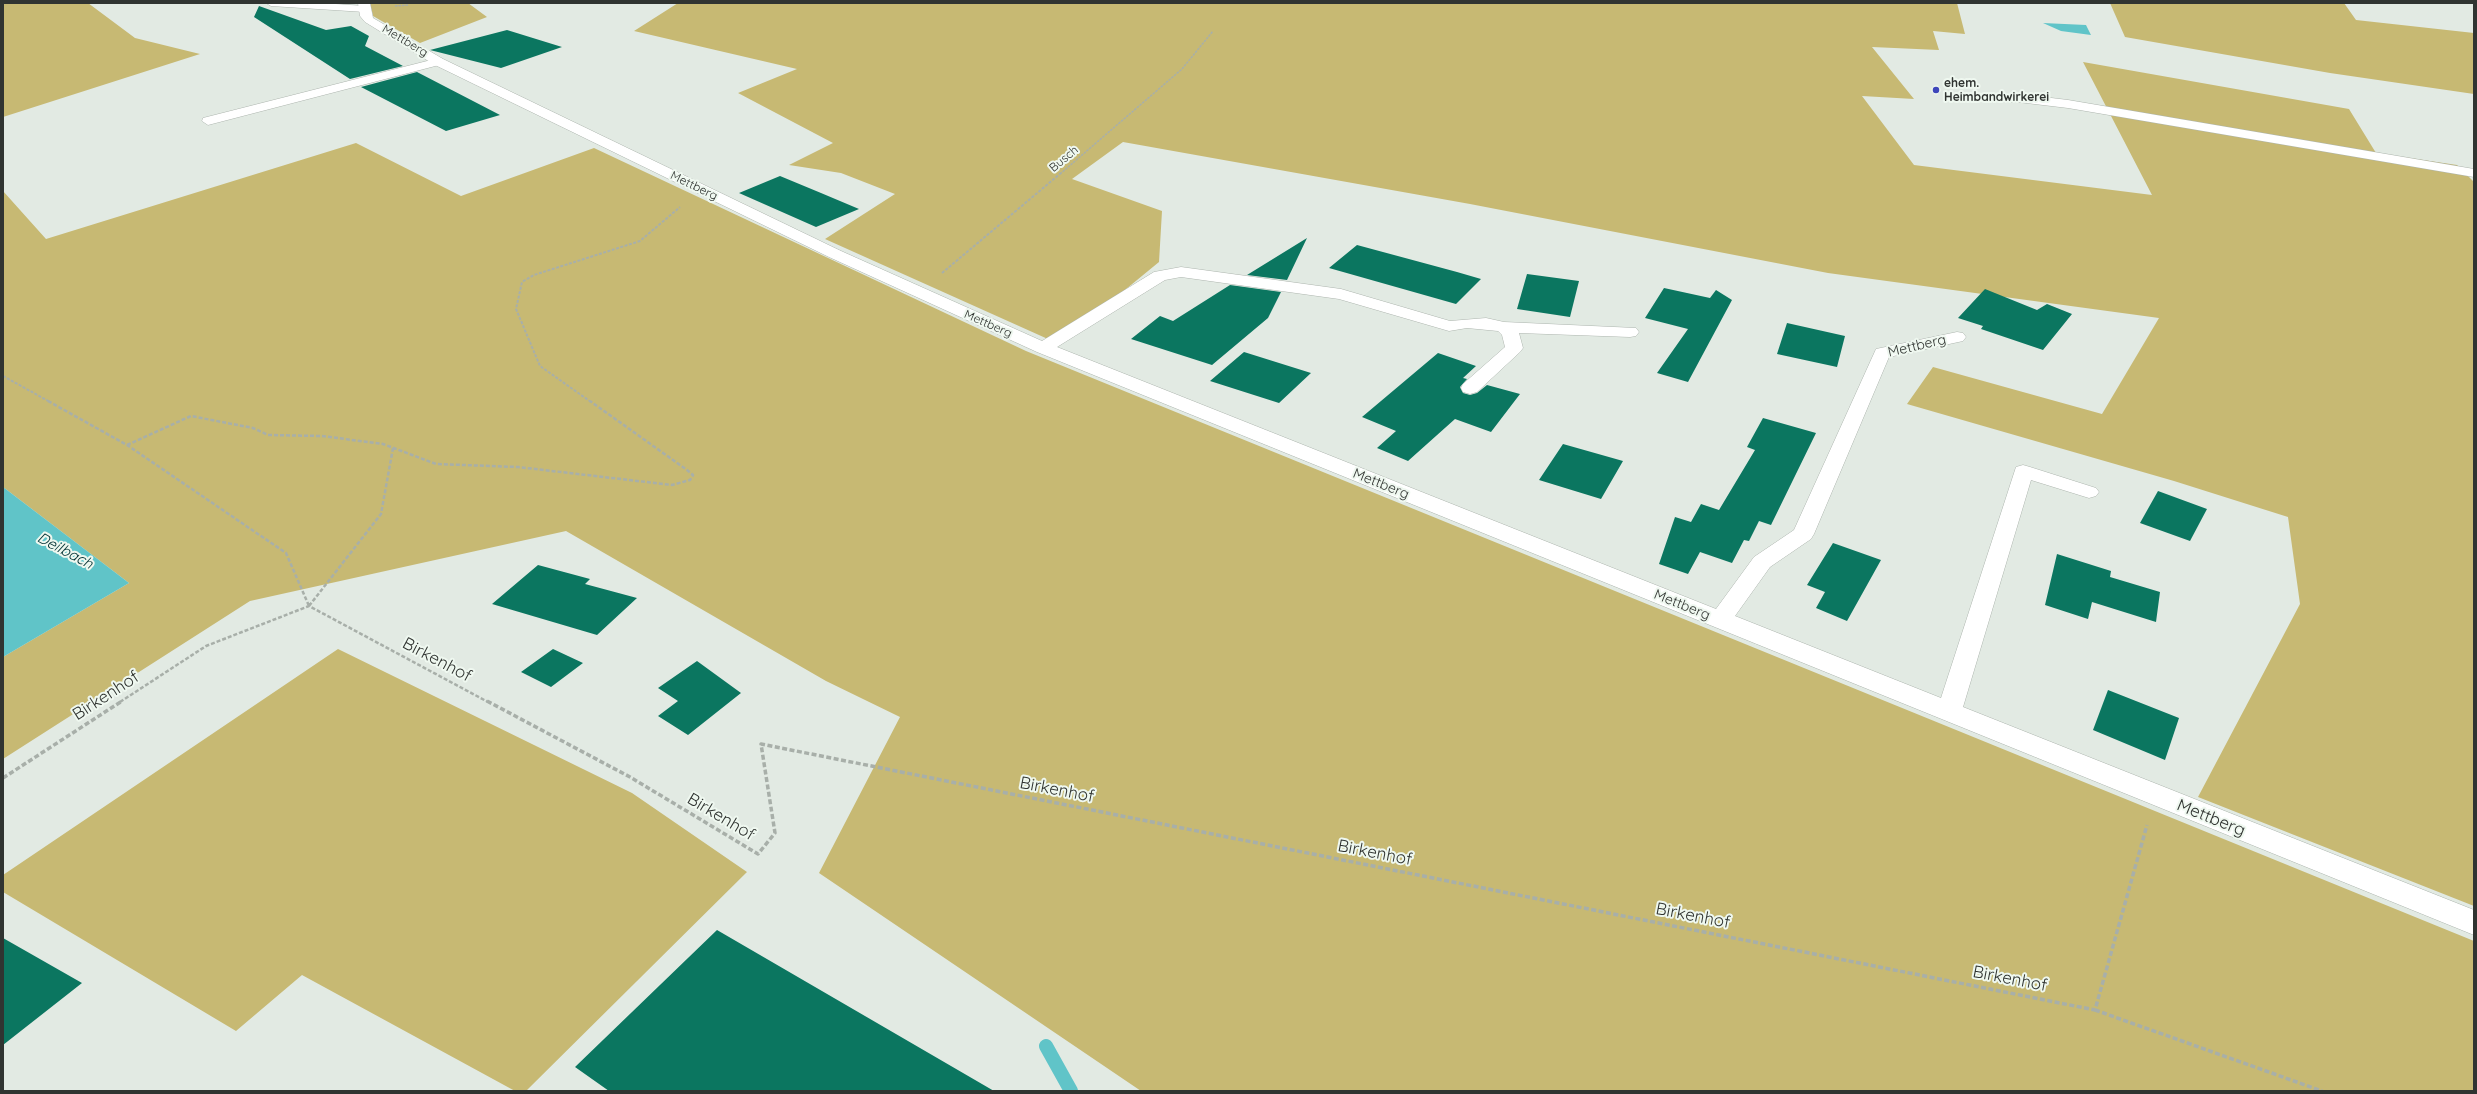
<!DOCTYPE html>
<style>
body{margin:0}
#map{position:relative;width:2477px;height:1094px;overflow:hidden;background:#e2eae3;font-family:Quicksand,sans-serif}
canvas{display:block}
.frame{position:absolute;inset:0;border:4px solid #303431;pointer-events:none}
</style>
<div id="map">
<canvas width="2477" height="1094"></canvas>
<div class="frame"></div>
</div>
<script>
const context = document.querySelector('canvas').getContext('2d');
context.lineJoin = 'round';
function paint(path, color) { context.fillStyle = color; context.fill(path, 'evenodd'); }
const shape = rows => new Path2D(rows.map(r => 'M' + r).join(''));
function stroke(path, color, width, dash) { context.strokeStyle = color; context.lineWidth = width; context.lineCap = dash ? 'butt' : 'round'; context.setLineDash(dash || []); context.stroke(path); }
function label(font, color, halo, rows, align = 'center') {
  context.font = font + ' Quicksand,sans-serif'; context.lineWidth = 4; context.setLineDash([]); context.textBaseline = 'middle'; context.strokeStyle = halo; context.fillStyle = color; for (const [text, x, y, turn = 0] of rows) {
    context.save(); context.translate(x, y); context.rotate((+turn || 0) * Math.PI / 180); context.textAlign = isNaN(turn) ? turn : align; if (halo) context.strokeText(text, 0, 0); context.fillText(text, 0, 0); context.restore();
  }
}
paint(shape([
 [3,3,88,3,135,38,200,54,3,117],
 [370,3,468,3,487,17,420,43,373,16],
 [678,3,1957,3,1965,34,1933,31,1939,50,1872,47,1914,99,1862,96,1914,165,2152,195,2083,62,2349,109,2376,153,2457,165,2474,182,2474,906,2198,797,2300,604,2288,517,2174,481,1907,404,1933,367,2102,414,2159,318,1828,273,1470,204,1123,142,1072,179,1162,211,1159,262,1059,344,825,239,895,194,841,173,789,165,833,143,738,93,797,69,634,31],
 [2110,3,2344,3,2356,20,2474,33,2474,94,2330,73,2125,37],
 [356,143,461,196,594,148,1026,351,2474,941,2474,1091,1141,1091,819,873,900,717,826,681,566,531,250,601,3,759,3,657,129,583,3,487,3,191,46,239],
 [338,649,632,793,747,872,526,1091,515,1091,302,975,236,1031,3,892,3,875]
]), '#c7b973');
paint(shape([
 [2043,23,2086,25,2091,35,2061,31],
 [3,487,129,583,3,657]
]), '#60c4c8');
stroke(shape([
 [1046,1046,1071,1091]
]), '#60c4c8', 14);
paint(shape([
 [259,6,326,30,351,26,369,36,365,46,403,66,350,79,254,17],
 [507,30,562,47,501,68,430,50],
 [417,72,500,115,446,131,361,87],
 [780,176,821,193,859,209,816,227,739,193],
 [1307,238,1287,280,1247,275],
 [1357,245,1457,272,1481,279,1456,304,1329,268],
 [1527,274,1579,281,1570,317,1517,309],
 [1230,285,1281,292,1268,318,1212,365,1131,339,1160,316,1173,321],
 [1664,288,1710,298,1716,290,1732,300,1688,382,1657,373,1688,329,1645,318],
 [1985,289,2037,310,2047,304,2072,314,2043,350,1981,329,1983,326,1958,318],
 [1787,323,1845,336,1837,367,1777,354],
 [1244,352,1311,373,1279,403,1210,381],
 [1438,353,1476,366,1463,378,1467,379,1460,387,1463,393,1470,395,1477,393,1487,385,1520,394,1491,432,1455,419,1408,461,1377,448,1396,431,1362,417],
 [1763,418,1816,433,1771,525,1759,521,1749,541,1744,540,1732,563,1700,552,1688,574,1659,564,1675,517,1691,522,1701,504,1719,510,1755,450,1747,447],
 [1563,444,1623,461,1601,499,1539,480],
 [2158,491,2207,509,2190,541,2140,523],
 [1833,543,1881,560,1847,621,1816,608,1825,592,1807,585],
 [2057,554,2111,571,2110,577,2160,592,2156,622,2092,602,2088,619,2045,605],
 [538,565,590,579,585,584,637,598,597,635,492,604],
 [553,649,583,663,551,687,521,672],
 [697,661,741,693,688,735,658,716,678,701,658,688],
 [2108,690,2179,718,2165,760,2093,730],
 [717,930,994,1091,609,1091,575,1067],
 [3,938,82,983,3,1045]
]), '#0b7660');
const lane = shape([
 [266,3,321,3,365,6,370,9,365,12,271,6,266,3],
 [439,58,443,60,443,64,208,125,202,121,203,118,439,58],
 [1988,94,2018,94,2068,100,2474,169,2474,177,2068,108,2018,102,1984,101,1982,98,1988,94]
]);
const street = shape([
 [358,3,370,3,373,18,443,59,841,251,1042,341,1154,272,1181,267,1341,289,1450,321,1486,318,1504,322,1636,328,1639,332,1636,336,1630,337,1519,333,1523,348,1520,352,1477,392,1470,394,1463,392,1461,388,1463,384,1505,347,1502,335,1498,331,1467,328,1449,331,1339,299,1181,277,1165,280,1057,347,1716,609,1754,557,1794,530,1876,349,1957,332,1963,333,1966,337,1963,341,1889,357,1814,534,1811,539,1770,567,1735,616,1941,698,2016,467,2023,465,2030,467,2096,488,2099,492,2096,496,2089,498,2031,480,1963,707,2474,910,2474,935,1037,352,829,257,435,65,365,22,360,16,358,3]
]);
stroke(lane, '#adb5ae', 1);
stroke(street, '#adb5ae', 1);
stroke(shape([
 [395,6,409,5],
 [1060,174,1182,69,1213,31]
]), '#a8afa9', 1.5, [2.5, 1]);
stroke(shape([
 [942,273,1061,173],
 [3,376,50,402],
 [591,402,540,366,516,309,522,282,534,275,640,241,680,207]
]), '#a8afa9', 2, [3, 1.5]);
stroke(shape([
 [48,401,127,445,286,553,309,606],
 [127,445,191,416,253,428,268,435,322,436,383,444,436,464,518,467,672,485,690,480,693,475,687,470,590,401],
 [309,606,381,514,393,448],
 [120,702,206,646,309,606,488,702]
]), '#a8afa9', 2.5, [4, 2]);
stroke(shape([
 [487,701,630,777,758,854,775,833,761,744,2095,1010,2147,825],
 [3,778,122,701],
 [2095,1010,2322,1091]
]), '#a8afa9', 3.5, [5, 2.5]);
paint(lane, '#fff');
paint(street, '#fff');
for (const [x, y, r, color] of [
 [1936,90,4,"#3e46ba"]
]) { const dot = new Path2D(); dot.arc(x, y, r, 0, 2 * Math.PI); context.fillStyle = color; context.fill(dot); stroke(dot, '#eff8f0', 1.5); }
label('12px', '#303431', '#eff8f0', [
 ["Mettberg",405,41,31],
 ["Busch",1064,159,-40],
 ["Mettberg",694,186,26],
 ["Mettberg",988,324,24]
]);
label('bold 12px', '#303431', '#eff8f0', [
 ["ehem.",1944,83],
 ["Heimbandwirkerei",1944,97]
], 'left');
label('14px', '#303431', '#eff8f0', [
 ["Mettberg",1917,346,-13],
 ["Mettberg",1381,484,22],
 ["Mettberg",1682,605,22]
]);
label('italic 15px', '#003032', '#eff8f0', [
 ["Deilbach",65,551,28]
]);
label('17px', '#303431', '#eff8f0', [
 ["Birkenhof",437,660,28],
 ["Birkenhof",106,696,-33],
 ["Birkenhof",1057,790,11],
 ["Birkenhof",721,817,31],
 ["Mettberg",2211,818,22],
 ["Birkenhof",1375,853,11],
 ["Birkenhof",1693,916,11],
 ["Birkenhof",2010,979,11]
]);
</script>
